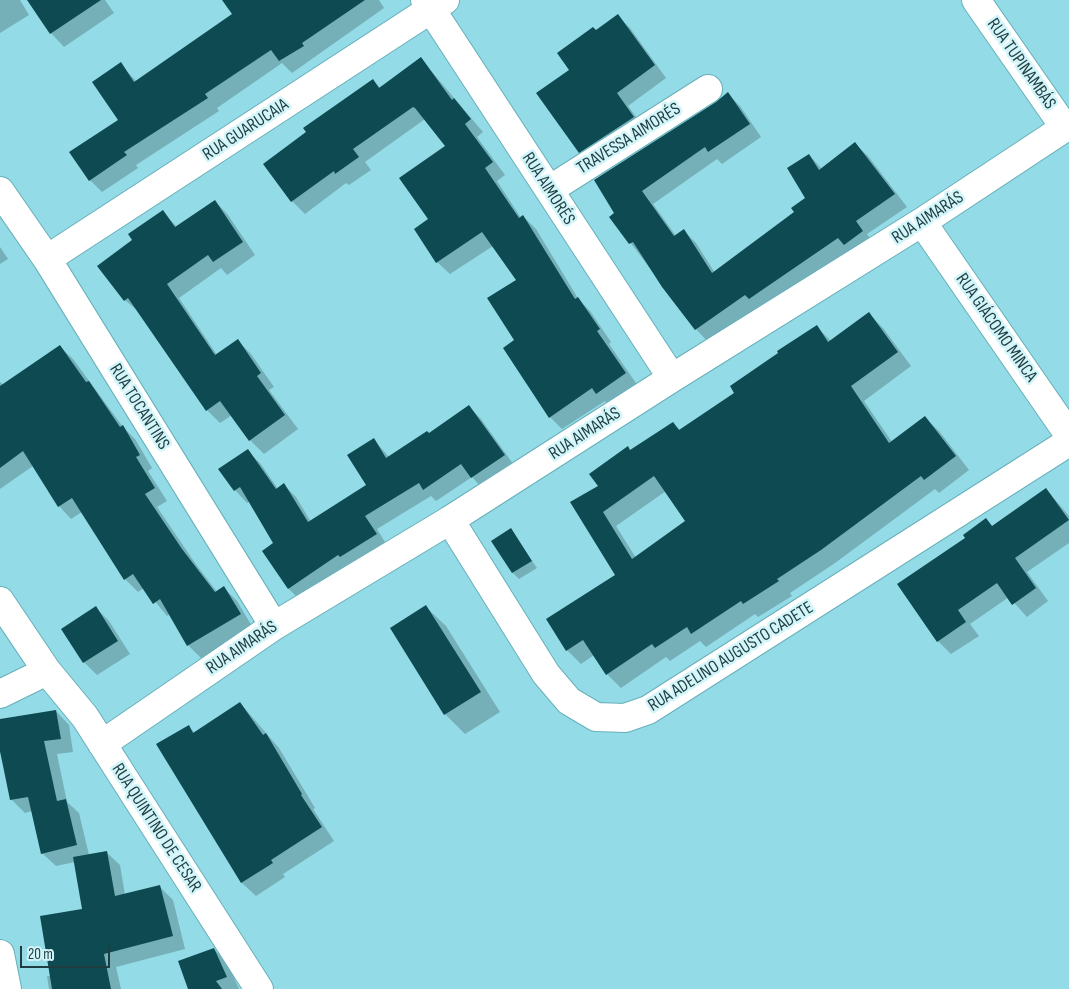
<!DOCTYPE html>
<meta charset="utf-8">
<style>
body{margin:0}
#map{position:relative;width:1069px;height:989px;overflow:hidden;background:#93dbe6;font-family:"Sofia Sans Condensed",sans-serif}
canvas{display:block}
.scale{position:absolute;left:20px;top:946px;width:90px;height:22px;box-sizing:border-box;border:2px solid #1f3d41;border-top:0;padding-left:6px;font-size:15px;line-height:18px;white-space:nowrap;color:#1f3d41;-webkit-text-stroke:4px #d2f5fa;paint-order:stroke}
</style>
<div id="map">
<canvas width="1069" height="989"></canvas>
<div class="scale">20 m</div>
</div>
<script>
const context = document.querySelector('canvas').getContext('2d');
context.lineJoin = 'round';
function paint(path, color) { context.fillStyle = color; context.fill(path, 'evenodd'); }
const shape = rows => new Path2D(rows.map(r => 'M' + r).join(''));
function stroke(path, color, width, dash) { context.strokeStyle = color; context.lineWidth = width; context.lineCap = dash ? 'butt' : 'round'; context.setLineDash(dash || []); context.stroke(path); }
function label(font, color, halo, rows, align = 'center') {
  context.font = font + ' "Sofia Sans Condensed",sans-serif'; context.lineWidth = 5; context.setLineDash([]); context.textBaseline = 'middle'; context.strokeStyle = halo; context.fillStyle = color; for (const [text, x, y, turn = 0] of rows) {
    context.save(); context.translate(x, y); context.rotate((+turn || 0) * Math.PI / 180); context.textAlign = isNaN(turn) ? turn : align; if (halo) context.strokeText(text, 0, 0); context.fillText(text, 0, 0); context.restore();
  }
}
paint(shape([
 [0,0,20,0,29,15,0,33],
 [46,0,105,0,114,13,64,47,51,33],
 [223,0,379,0,384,8,292,73,282,63,217,108,219,111,136,165,138,168,102,192,90,180,120,120,120,64,137,82,233,14],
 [617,16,630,28,666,78,628,106,646,130,592,164,580,152,571,71,596,31],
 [421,59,483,132,477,137,505,175,497,181,521,218,523,216,536,229,579,300,590,311,611,342,609,344,638,386,609,405,605,401,562,429,550,417,515,341,517,281,493,246,450,274,437,262,447,147,425,119,365,162,371,170,349,185,346,183,305,214,292,201,264,164,373,81,381,88],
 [728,94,740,106,761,137,722,164,717,159,653,204,676,236,684,231,696,243,715,273,796,212,807,198,809,155,822,169,855,144,868,156,907,207,867,234,874,244,857,257,850,250,762,311,758,307,708,342,696,329,611,217],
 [215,201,228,215,255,255,227,275,221,268,179,298,217,355,238,341,251,354,274,387,269,390,298,429,264,454,250,440,232,415,220,423,207,410,140,313,125,300,99,266,134,240,163,212,177,227],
 [0,247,8,259,0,264],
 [869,314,883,328,911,366,864,401,892,442,925,418,939,431,969,470,939,493,935,489,835,563,790,593,792,596,758,617,755,614,706,647,700,641,670,661,666,657,621,688,607,674,594,655,581,664,567,650,617,576,572,503,599,486,631,451,673,423,681,431,736,393,817,327,831,341],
 [666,491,686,521,636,558,616,526],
 [60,347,73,359,123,427,135,439,152,468,148,471,167,501,157,507,195,563,217,592,224,588,237,601,253,628,201,658,188,645,170,614,167,616,144,588,138,592,125,579,82,512,71,519,59,506,33,466,0,489,0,382,4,385],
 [469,407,481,419,516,468,484,490,472,477,436,501,431,496,377,529,388,547,301,601,289,589,263,551,275,543,250,501,247,503,235,490,247,451,260,463,278,489,284,485,296,497,311,522,368,486,374,440,389,457,429,434],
 [1046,489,1069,516,1069,543,1027,572,1048,601,1027,617,1009,597,970,624,979,636,951,654,938,641,967,539,986,520,993,527],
 [511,530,537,568,519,579,512,572],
 [426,607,446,626,500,712,465,734,445,714],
 [96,608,109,621,130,654,97,675,84,662],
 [240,703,279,748,315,808,313,809,334,841,283,874,285,877,256,896,242,883,158,744,189,727,195,733],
 [56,711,69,725,73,752,57,754,67,802,79,813,89,855,106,852,120,865,125,895,159,886,173,900,185,949,116,967,121,989,49,989,47,976,51,976,83,910,75,862,56,866,42,853,32,811,25,813,11,799,0,752,0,720],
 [214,949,227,962,239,989,189,989]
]), '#0003');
paint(shape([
 [27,0,101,0,50,34],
 [222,0,365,0,302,43,304,46,279,61,271,50,205,94,208,98,124,152,127,155,89,181,69,152,118,120,92,82,121,62,134,82,232,14],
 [618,14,655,65,617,93,634,117,579,153,536,93,569,70,557,53,593,27,596,30],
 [421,57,452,100,454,98,471,119,465,124,493,162,485,168,519,218,523,215,575,299,578,297,600,329,597,331,626,373,596,394,592,388,549,418,503,348,514,340,487,298,516,280,482,232,436,263,414,229,428,219,399,178,445,146,415,108,413,107,353,149,359,157,335,174,334,171,291,202,263,164,306,132,303,128,373,79,379,88],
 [728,92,750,124,708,152,705,147,642,191,674,236,684,229,712,273,794,212,791,208,805,198,787,168,809,154,819,170,855,142,895,194,856,221,863,231,844,245,838,238,749,299,745,295,695,330,662,287,633,242,629,244,609,217,614,213,594,180,716,102],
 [215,200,243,242,213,262,208,255,167,284,215,355,238,339,261,373,257,376,285,415,249,441,220,401,206,411,128,298,124,301,97,266,132,240,128,234,163,210,175,227],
 [869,312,898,352,851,386,889,443,925,416,956,456,924,480,921,476,821,550,777,579,779,581,743,604,741,601,691,634,687,627,655,648,652,644,606,675,583,640,566,651,546,619,615,575,570,502,598,486,589,474,628,446,630,450,673,422,679,430,734,393,730,386,778,353,777,351,817,325,828,342],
 [654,476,685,521,632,559,603,512],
 [60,345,86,382,89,381,120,427,123,425,140,455,136,457,155,488,145,494,182,549,215,592,224,586,241,614,187,646,160,599,153,604,133,574,124,580,72,498,58,507,23,451,0,468,0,386],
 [469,405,505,455,471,478,461,464,423,490,419,483,365,516,377,534,340,557,338,555,288,589,262,551,273,543,240,487,234,491,218,469,248,449,276,489,284,483,308,522,366,485,347,455,374,438,386,458,427,431,429,433],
 [1046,488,1069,520,1015,558,1036,588,1012,605,997,583,958,610,966,622,937,642,897,584,965,538,963,535,986,518,992,526],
 [511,528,532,561,512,573,491,541],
 [426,605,481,692,444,715,390,628],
 [96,606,118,641,83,663,61,629],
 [240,702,263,735,266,733,302,794,301,795,322,827,271,860,273,863,241,883,156,744,189,725,193,733],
 [56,710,61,739,44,741,57,801,66,799,77,845,41,854,28,797,10,800,0,751,0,719],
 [107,851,115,896,160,885,173,936,104,954,111,989,52,989,40,916,82,909,73,857],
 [214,948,227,977,216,981,222,989,188,989,178,961]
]), '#0e4a51');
const minor = shape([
 [425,0,672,378],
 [976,0,1065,128],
 [549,190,708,89],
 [0,191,47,259,274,626],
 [922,222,1069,435],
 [47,259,445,0],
 [450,520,546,674,569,701,596,717,625,718,648,710,1069,442],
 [0,601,47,671,85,717,259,989],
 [0,694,47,671],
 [102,744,274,626,450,520,672,378,922,222,1069,125],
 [0,954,7,989]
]);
stroke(minor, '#68b0ba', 30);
stroke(minor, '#fff', 28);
label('18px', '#1f3d41', '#d2f5fa', [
 ["RUA TUPINAMBÁS",1021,64,55],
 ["RUA GUARUCAIA",246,130,-33],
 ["TRAVESSA AIMORÉS",629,139,-32],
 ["RUA AIMORÉS",548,189,57],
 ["RUA AIMARÁS",928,218,-33],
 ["RUA GIÁCOMO MINCA",996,328,55],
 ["RUA TOCANTINS",139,407,58],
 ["RUA AIMARÁS",585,434,-33],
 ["RUA AIMARÁS",242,648,-34],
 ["RUA ADELINO AUGUSTO CADETE",731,657,-32],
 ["RUA QUINTINO DE CESAR",156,828,57]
]);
</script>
